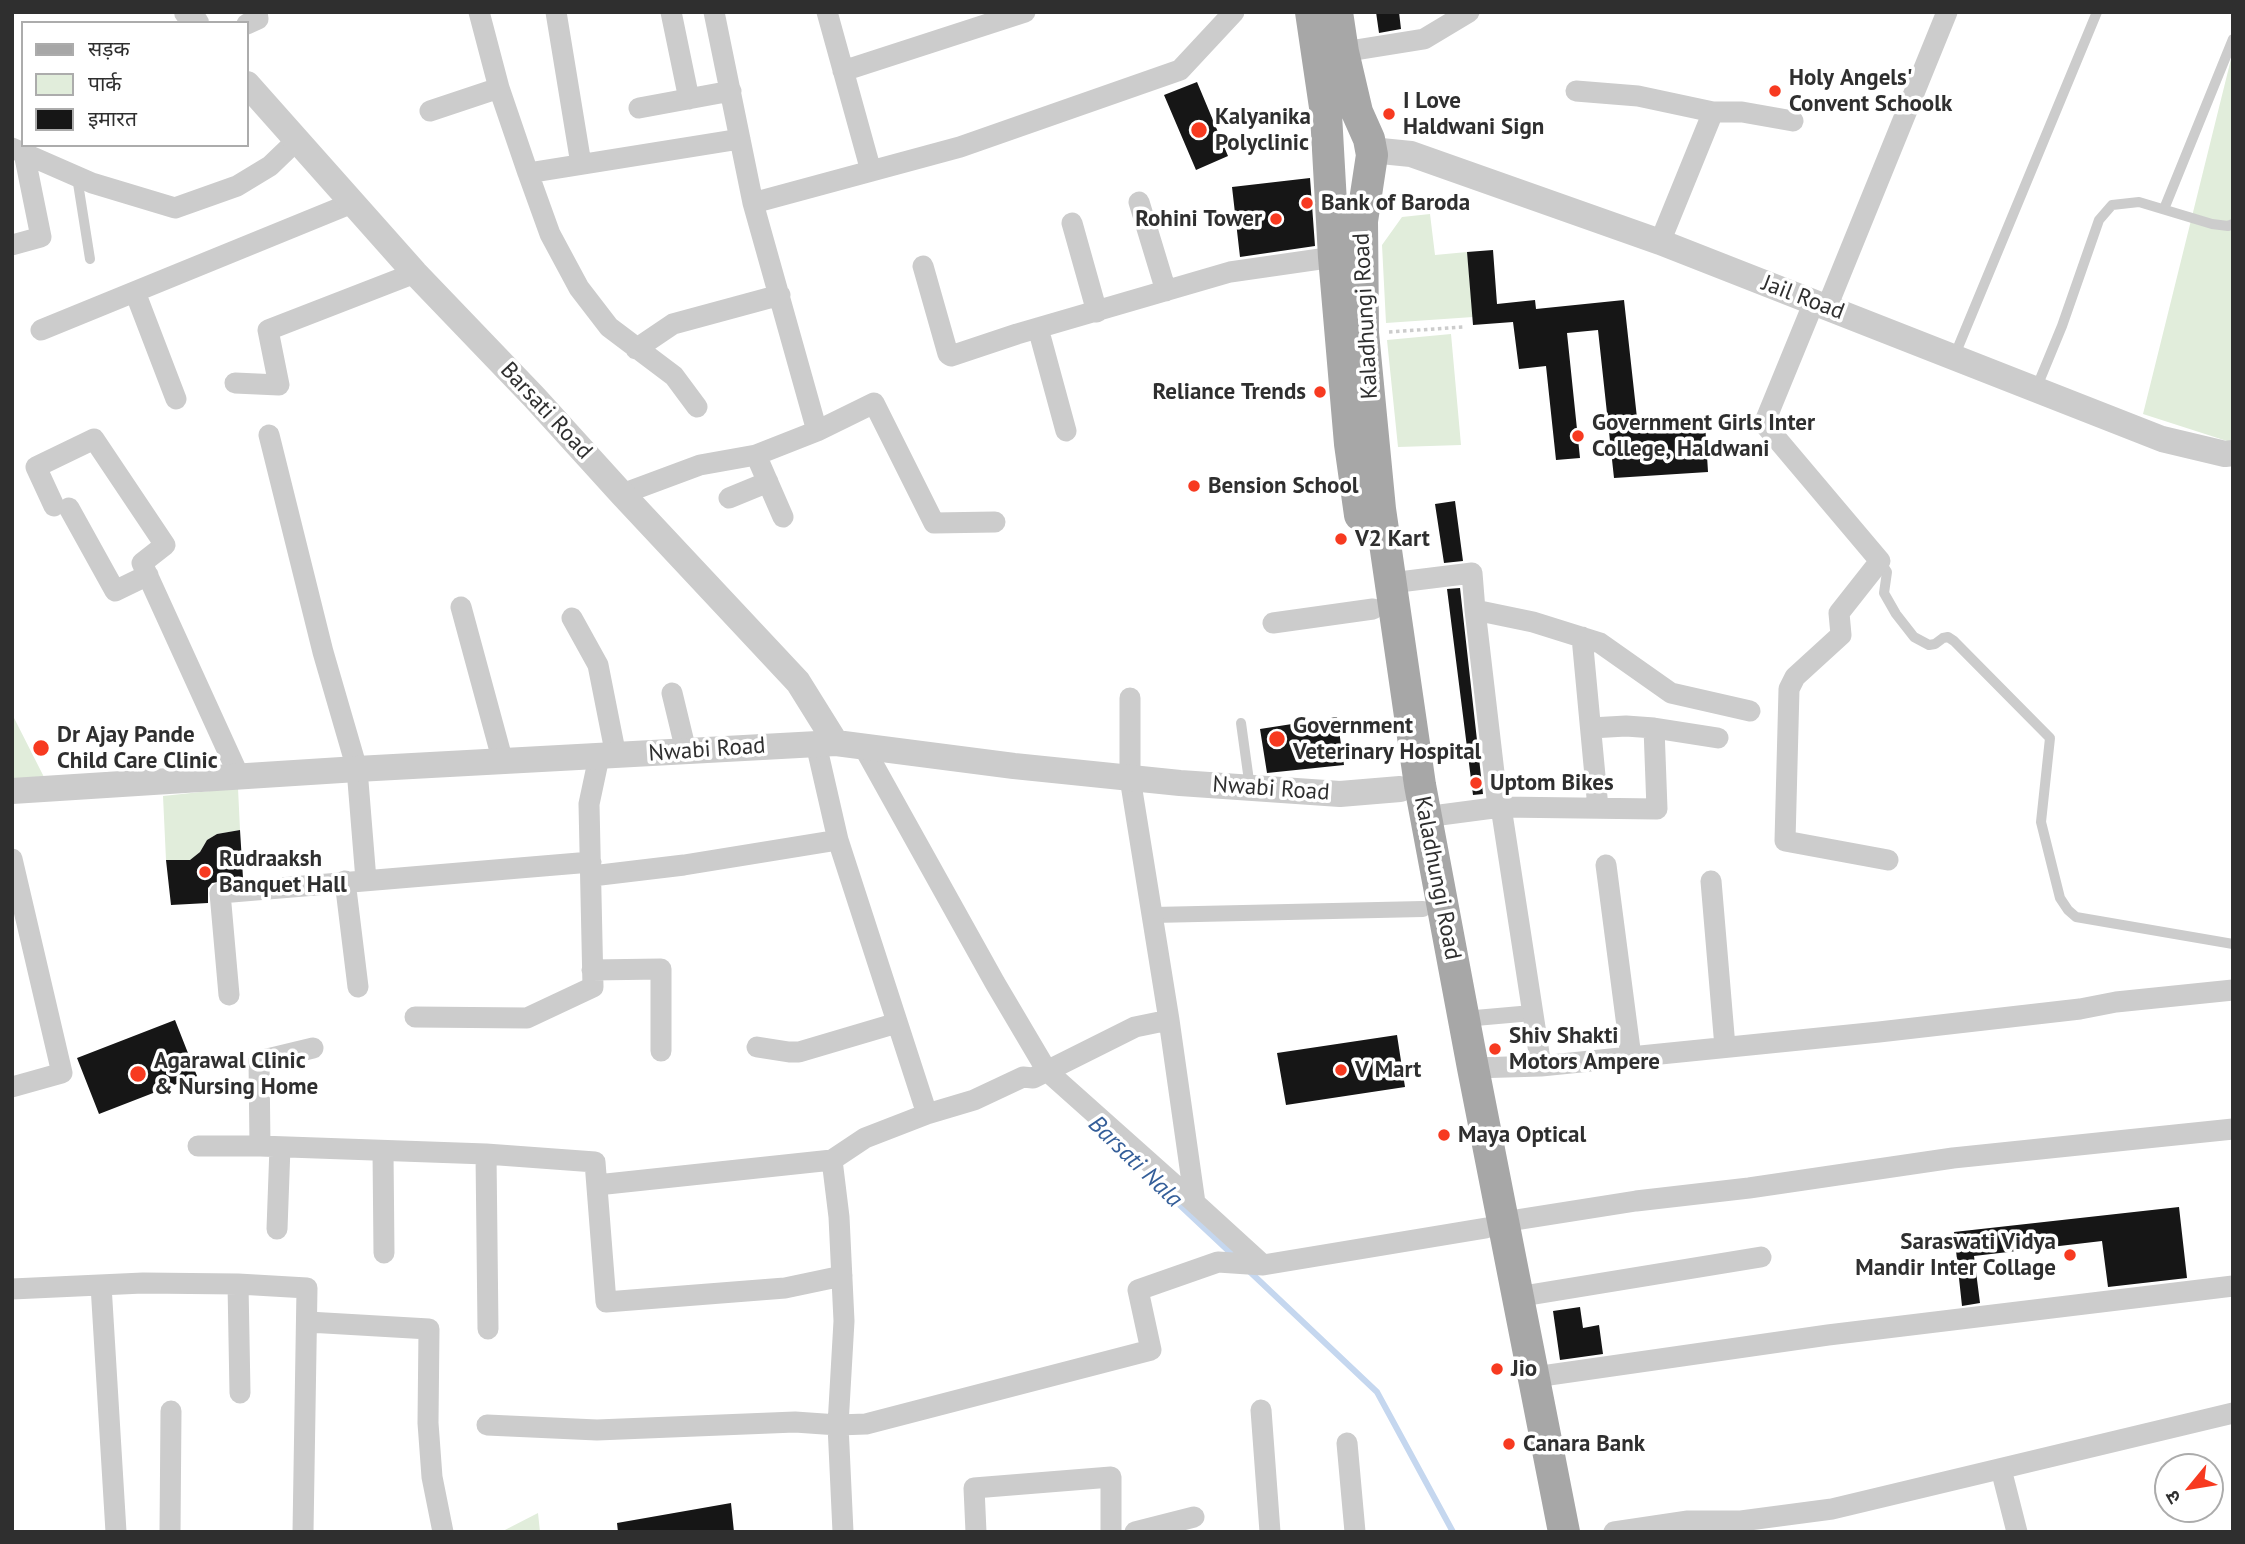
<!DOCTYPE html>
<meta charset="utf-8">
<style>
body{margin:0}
#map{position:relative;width:2245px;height:1544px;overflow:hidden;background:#fff;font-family:"PT Sans","Noto Sans Devanagari",sans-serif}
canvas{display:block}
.frame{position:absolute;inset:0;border:14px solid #2f2f2f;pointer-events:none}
.legend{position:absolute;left:21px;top:21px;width:228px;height:126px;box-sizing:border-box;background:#fff;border:2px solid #acacac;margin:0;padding:9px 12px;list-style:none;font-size:21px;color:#2f2f2f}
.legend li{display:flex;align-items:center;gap:14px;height:35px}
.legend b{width:35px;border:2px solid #acacac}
.north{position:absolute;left:2154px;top:1453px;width:70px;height:70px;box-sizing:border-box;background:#fff;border:2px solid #acacac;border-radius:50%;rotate:240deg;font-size:19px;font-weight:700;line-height:28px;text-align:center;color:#2f2f2f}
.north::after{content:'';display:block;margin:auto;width:24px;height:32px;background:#f73a20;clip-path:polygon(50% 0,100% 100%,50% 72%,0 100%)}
</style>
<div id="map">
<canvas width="2245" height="1544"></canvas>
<div class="frame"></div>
<ul class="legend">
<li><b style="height:9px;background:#a7a7a7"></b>सड़क</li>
<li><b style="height:19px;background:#e1eddb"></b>पार्क</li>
<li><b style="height:19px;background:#161616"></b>इमारत</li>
</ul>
<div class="north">उ</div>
</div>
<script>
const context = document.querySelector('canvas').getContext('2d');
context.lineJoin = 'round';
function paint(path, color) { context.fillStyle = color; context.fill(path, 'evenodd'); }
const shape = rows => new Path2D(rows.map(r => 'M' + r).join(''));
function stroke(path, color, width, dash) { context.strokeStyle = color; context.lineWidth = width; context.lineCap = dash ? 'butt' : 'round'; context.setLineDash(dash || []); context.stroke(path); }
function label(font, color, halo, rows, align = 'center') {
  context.font = font + ' "PT Sans",sans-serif'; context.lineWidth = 7; context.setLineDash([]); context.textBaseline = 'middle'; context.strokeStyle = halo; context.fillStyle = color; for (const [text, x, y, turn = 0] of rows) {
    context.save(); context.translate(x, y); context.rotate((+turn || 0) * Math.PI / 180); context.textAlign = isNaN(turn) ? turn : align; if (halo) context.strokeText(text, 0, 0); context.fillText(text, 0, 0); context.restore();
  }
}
paint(shape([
 [2233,51,2233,442,2230,442,2143,414],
 [1430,214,1435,255,1467,252,1473,317,1386,323,1382,245,1402,217],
 [1451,334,1461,445,1398,447,1387,340],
 [12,714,45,779,12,783],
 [238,788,240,830,217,834,207,840,200,852,190,860,166,860,163,796],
 [538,1513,540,1532,501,1532]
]), '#e1eddb');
stroke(shape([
 [1151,1178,1235,1257],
 [1248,1270,1377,1392,1453,1532]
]), '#c5d7ef', 6);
paint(shape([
 [1376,12,1399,12,1401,29,1379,33],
 [1197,82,1228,156,1196,170,1164,95],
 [1310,178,1315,246,1240,257,1232,187],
 [1493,250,1497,304,1535,300,1536,309,1624,300,1638,427,1705,423,1708,472,1614,478,1598,330,1567,333,1580,458,1556,460,1546,366,1519,369,1513,322,1473,325,1467,252],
 [1455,501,1463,561,1444,563,1435,504],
 [1460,588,1483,794,1473,795,1447,589],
 [1337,717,1344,765,1267,773,1260,729],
 [240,830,243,878,212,883,208,888,208,903,171,905,166,860,190,860,200,852,207,840,217,834],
 [175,1020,197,1076,99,1114,77,1058],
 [1397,1035,1405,1087,1286,1105,1277,1053],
 [2179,1207,2187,1278,2108,1287,2102,1241,1974,1256,1980,1303,1962,1306,1954,1232],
 [1580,1307,1583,1328,1599,1325,1603,1354,1560,1360,1553,1311],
 [731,1503,734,1532,618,1532,617,1523]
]), '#161616');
stroke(shape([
 [1389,332,1463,327]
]), '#ccc', 3.5, [3.5, 3.5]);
stroke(shape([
 [77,177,90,259],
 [2164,209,2233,39],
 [1954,357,2097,12],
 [2036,389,2062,326,2099,220,2112,205,2139,202,2212,224,2228,226,2233,224],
 [1880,561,1887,572,1884,593,1896,614,1914,637,1929,645,1935,644,1943,638,1948,637,1954,641,2050,738,2041,822,2060,898,2068,910,2076,917,2233,944],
 [1241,723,1250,788]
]), '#ccc', 10);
stroke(shape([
 [1153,915,1423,909],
 [1464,1019,1532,1013]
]), '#ccc', 16);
stroke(shape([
 [556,12,581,164],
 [671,12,689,99],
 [714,12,753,203],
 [827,12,871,171],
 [247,24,258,19,257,12],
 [1343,52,1424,39,1469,12],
 [843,71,1025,12],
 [499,88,528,173],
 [1576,91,1638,96,1713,112,1742,112,1793,121],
 [639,108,731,91],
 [430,111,499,88,479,12],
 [12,148,92,183,175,208,237,186,270,166,296,141],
 [1139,202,1166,291],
 [1072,223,1097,312],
 [1660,242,1713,112],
 [12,245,41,237,24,153],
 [923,266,948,354,951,356,1017,334,1230,272,1334,257],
 [135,292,176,399],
 [1814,302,1766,419,1766,426,1880,561,1839,613,1841,635,1795,677,1789,689,1785,841,1888,860],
 [1827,307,1947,12],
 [1038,328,1066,431],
 [41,330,352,203],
 [636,349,673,324,780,295],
 [235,383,279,385,268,330,415,273],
 [697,407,674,376,609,327,579,288,550,234,528,173,740,139],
 [817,431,874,403,934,523,995,522],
 [269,435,323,652,357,769,366,880],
 [756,455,783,517],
 [622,494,700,465,756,455,817,431,753,203,960,147,1180,70,1234,12],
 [729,498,768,482],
 [54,506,36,467,94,439,165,545,142,563,239,776],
 [69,508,115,591,148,575],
 [1391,583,1472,573,1475,610,1533,622,1600,643,1671,693,1750,711],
 [461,607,503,762],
 [1475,610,1498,807],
 [572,618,598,665,616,756],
 [1273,623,1373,609],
 [1582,637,1598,808],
 [672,693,686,751],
 [1591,728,1626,726,1654,728],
 [863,746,995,983,1047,1071,1195,1203],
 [1501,807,1541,1066],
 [1425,817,1501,807,1657,809,1654,728,1718,738],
 [838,840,927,1114],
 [12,859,62,1073,12,1087],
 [1606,865,1631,1057],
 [592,876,684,865,838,840,816,744],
 [345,881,358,987],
 [1711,881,1725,1047],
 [592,970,661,969,661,1051],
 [229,995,220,893,591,862],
 [415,1017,527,1018,593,987,589,804,599,757],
 [757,1047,789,1052,799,1052,897,1023],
 [313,1048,259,1061,260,1146,486,1154,595,1162,606,1302,785,1288,842,1276],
 [1473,1068,1541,1066,1879,1032,2080,1009,2116,1002,2233,990],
 [198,1146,260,1146],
 [383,1151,384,1253],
 [486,1154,488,1329],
 [597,1185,832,1160],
 [1503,1222,1636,1201,1749,1188,1953,1158,2233,1129],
 [277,1229,280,1147],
 [1263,1265,1486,1228],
 [238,1284,240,1393],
 [101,1285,116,1532],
 [12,1289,143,1283,238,1284,307,1288,303,1532],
 [1517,1297,1761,1257],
 [308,1322,429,1329,428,1423,432,1477,443,1532],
 [1535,1377,1828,1335,2233,1286],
 [1261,1410,1270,1532],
 [487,1425,597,1430,795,1422,838,1425,866,1424,1151,1350,1138,1290,1218,1262,1263,1265,1195,1203,1169,1020],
 [1347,1443,1355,1532],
 [2001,1469,2017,1532],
 [170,1532,171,1411],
 [843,1532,838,1425,844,1321,839,1217,832,1160,865,1138,927,1114,974,1100,1023,1077,1033,1078,1135,1027,1169,1020,1130,778,1130,698],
 [976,1532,974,1488,1111,1477,1111,1532],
 [1135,1532,1194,1517],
 [1614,1532,1688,1521,1741,1521,1832,1509,2233,1413]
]), '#ccc', 21);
stroke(shape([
 [187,12,196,23],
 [247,84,415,273,534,397,622,494,798,682,836,743],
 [1371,150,1411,154,1660,242,2162,439,2225,454,2233,453],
 [12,791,357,769,836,743,1014,766,1180,783,1340,794,1400,789]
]), '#ccc', 26);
stroke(shape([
 [1311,12,1326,114,1334,257,1350,444,1360,515],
 [1337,12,1343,52,1357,112,1369,139,1372,155,1362,221,1363,333,1380,509,1420,785,1473,1068,1564,1532]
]), '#a7a7a7', 32);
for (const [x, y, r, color] of [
 [1775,91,7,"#f73a20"],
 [1389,114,7,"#f73a20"],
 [1199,130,9,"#f73a20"],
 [1307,203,7,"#f73a20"],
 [1276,219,7,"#f73a20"],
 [1320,392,7,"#f73a20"],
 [1578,436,7,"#f73a20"],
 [1194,486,7,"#f73a20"],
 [1341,539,7,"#f73a20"],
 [1277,739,9,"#f73a20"],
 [41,748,9,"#f73a20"],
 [1476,783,7,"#f73a20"],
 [205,872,7,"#f73a20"],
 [1495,1049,7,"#f73a20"],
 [1341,1070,7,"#f73a20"],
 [138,1074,9,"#f73a20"],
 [1444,1135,7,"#f73a20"],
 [2070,1255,7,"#f73a20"],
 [1497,1369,7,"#f73a20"],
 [1509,1444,7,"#f73a20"]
]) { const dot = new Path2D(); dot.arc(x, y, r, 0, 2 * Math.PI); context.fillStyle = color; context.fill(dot); stroke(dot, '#fff', 2.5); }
label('bold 23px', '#2f2f2f', '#fff', [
 ["Holy Angels'",1789,78],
 ["Convent Schoolk",1789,104],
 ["I Love",1403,101],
 ["Haldwani Sign",1403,127],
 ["Kalyanika",1215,117],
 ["Polyclinic",1215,143],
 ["Bank of Baroda",1321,203],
 ["Rohini Tower",1262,219,"right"],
 ["Reliance Trends",1306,392,"right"],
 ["Government Girls Inter",1592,423],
 ["College, Haldwani",1592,449],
 ["Bension School",1208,486],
 ["V2 Kart",1355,539],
 ["Government",1293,726],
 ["Veterinary Hospital",1293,752],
 ["Dr Ajay Pande",57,735],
 ["Child Care Clinic",57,761],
 ["Uptom Bikes",1490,783],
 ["Rudraaksh",219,859],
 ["Banquet Hall",219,885],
 ["Shiv Shakti",1509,1036],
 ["Motors Ampere",1509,1062],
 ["Agarawal Clinic",154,1061],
 ["& Nursing Home",154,1087],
 ["V Mart",1355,1070],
 ["Maya Optical",1458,1135],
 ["Saraswati Vidya",2056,1242,"right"],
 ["Mandir Inter Collage",2056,1268,"right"],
 ["Jio",1511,1369],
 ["Canara Bank",1523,1444]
], 'left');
label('23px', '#2f2f2f', '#fff', [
 ["Jail Road",1803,298,21],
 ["Kaladhungi Road",1366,316,-93],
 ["Barsati Road",546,411,47],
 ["Nwabi Road",707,750,-4],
 ["Nwabi Road",1271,789,4],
 ["Kaladhungi Road",1437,878,79]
]);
label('italic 24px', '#345e99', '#fff', [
 ["Barsati Nala",1135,1162,44]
]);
</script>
